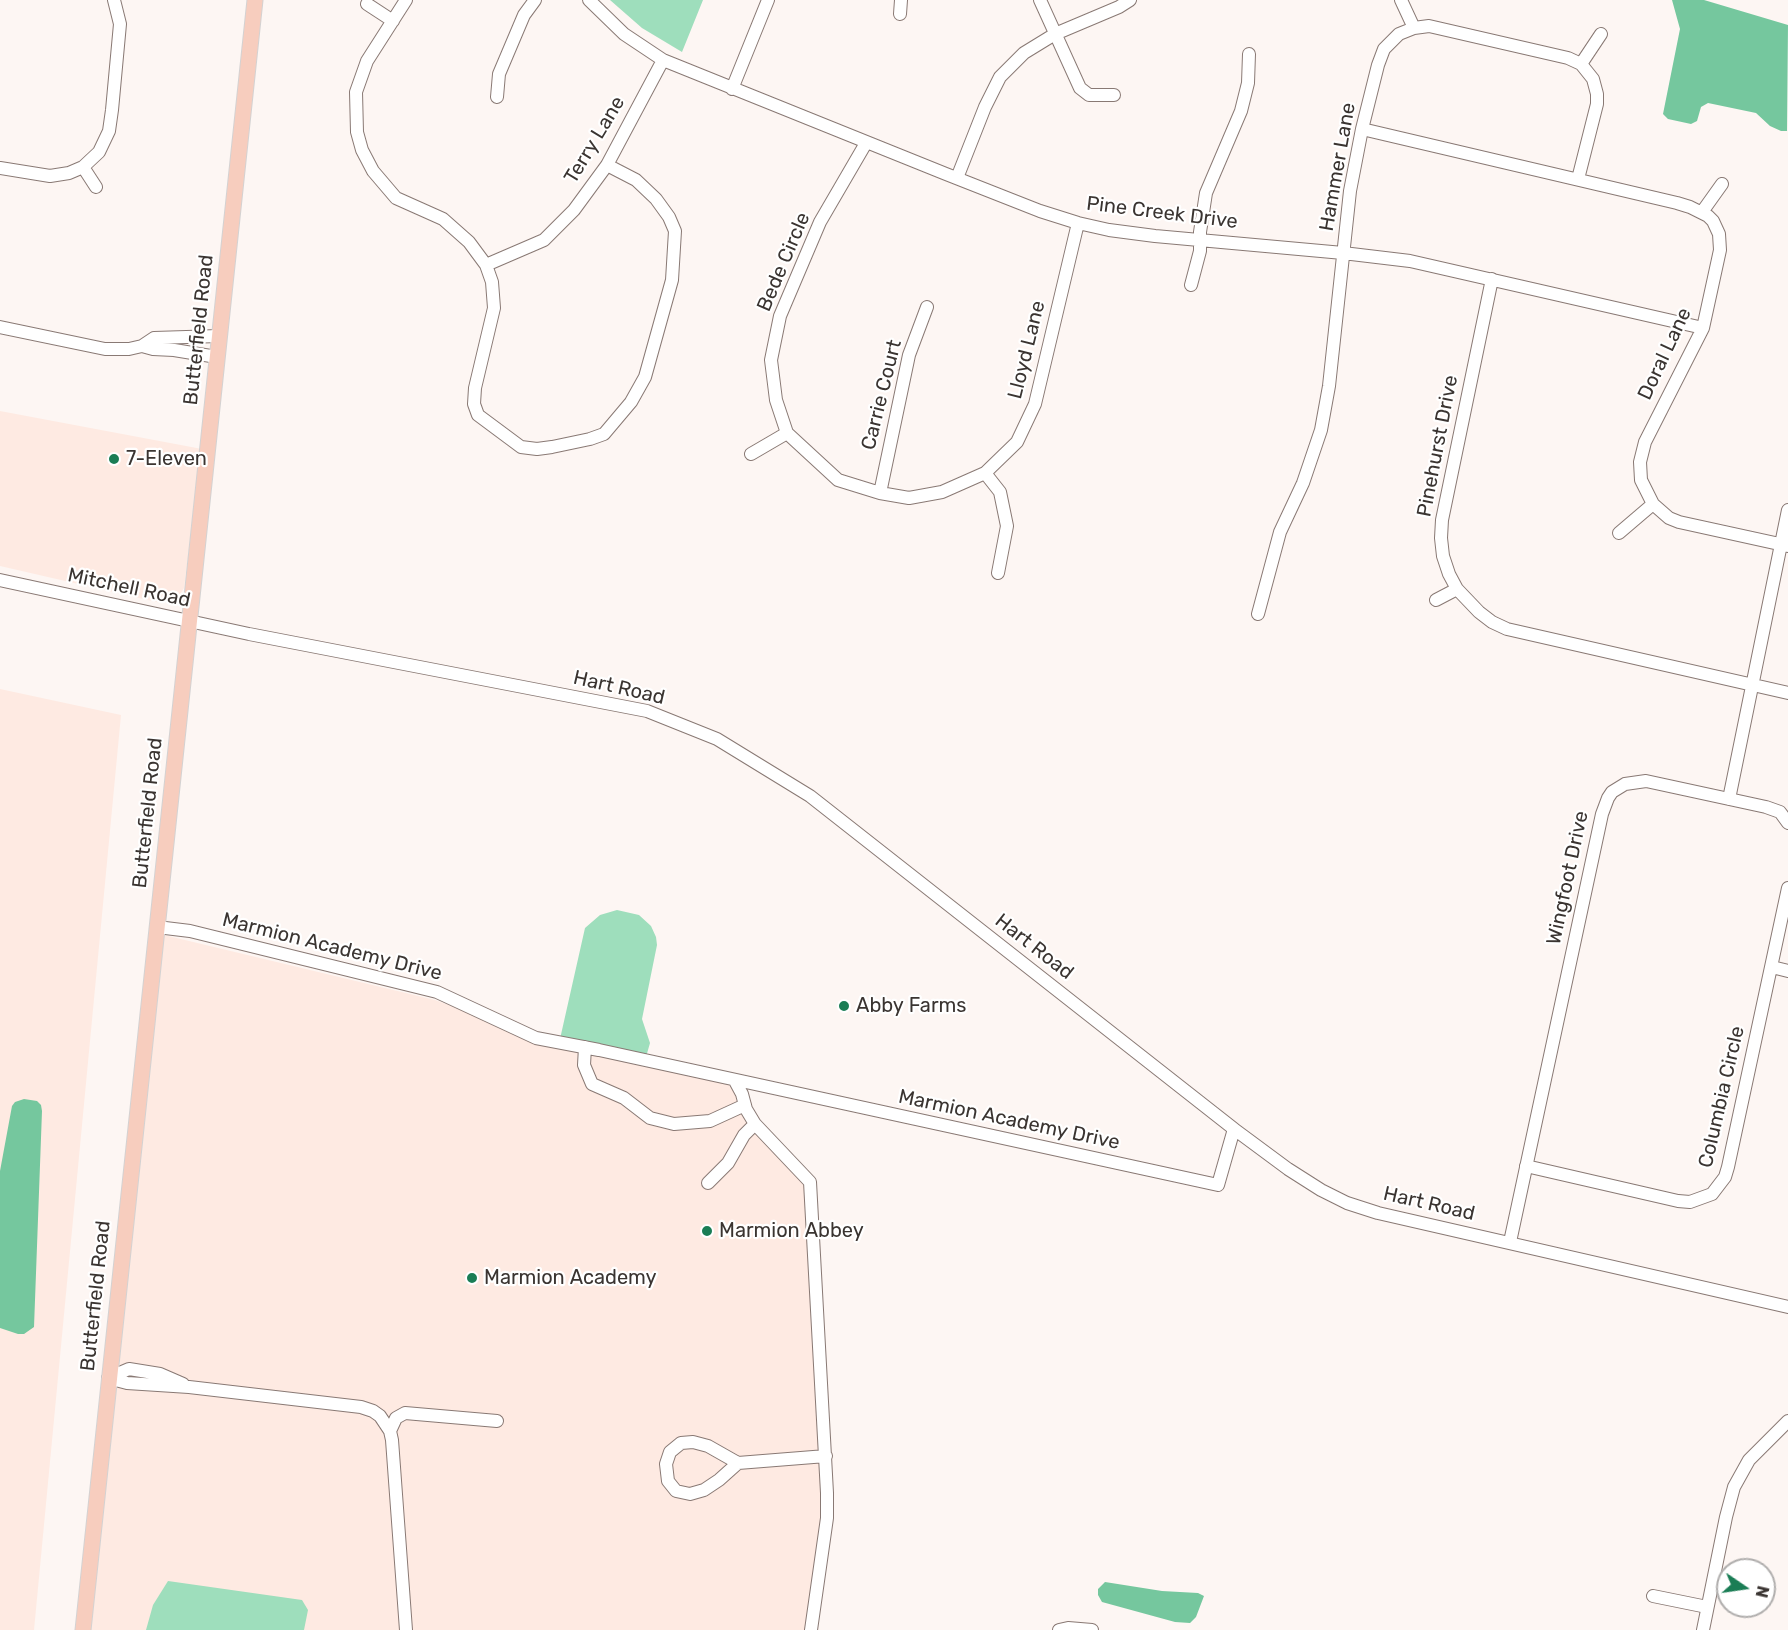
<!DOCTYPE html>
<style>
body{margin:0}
#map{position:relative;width:1788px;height:1630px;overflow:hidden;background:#fdf6f3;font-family:Rubik,sans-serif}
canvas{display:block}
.north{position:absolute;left:1716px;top:1558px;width:60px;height:60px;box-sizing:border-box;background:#fff;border:2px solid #b0aead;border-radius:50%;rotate:103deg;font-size:16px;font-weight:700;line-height:24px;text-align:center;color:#3a3431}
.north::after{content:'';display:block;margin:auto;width:21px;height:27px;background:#1a7d55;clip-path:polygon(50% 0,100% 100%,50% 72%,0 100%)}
</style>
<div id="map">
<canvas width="1788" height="1630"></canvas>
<div class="north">N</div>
</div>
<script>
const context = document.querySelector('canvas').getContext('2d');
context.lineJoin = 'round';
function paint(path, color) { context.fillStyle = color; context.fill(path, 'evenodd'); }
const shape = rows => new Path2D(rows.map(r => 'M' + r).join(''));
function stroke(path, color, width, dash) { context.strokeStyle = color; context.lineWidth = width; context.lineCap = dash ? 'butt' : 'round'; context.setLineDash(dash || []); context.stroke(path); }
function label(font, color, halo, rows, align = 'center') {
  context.font = font + ' Rubik,sans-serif'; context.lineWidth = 4.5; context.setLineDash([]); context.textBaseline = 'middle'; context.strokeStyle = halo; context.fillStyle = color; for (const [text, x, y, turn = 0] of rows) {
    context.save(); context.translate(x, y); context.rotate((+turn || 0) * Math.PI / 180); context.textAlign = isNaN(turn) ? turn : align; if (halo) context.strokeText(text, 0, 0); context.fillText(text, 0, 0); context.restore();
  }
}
paint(shape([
 [0,411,202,449,184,588,176,601,161,603,0,566],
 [0,689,121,715,34,1630,0,1630],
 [164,935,435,1000,573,1049,744,1087,749,1104,759,1120,814,1181,832,1520,816,1630,88,1630]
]), '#feeae2');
paint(shape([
 [610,0,703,0,682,52,642,28],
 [617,910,639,915,651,926,656,937,657,945,642,1019,650,1043,646,1057,560,1039,585,928,600,915],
 [168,1581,302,1600,308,1610,304,1630,146,1630,153,1605]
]), '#9edebc');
paint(shape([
 [1672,0,1704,0,1788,25,1787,131,1781,131,1770,126,1756,113,1708,103,1701,107,1697,121,1691,124,1668,119,1663,114,1680,29],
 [24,1099,37,1101,41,1105,42,1111,34,1327,24,1334,18,1334,0,1328,0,1171,12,1106,15,1102],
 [1105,1582,1162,1591,1198,1593,1204,1596,1196,1617,1190,1623,1175,1622,1102,1602,1098,1595,1098,1589]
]), '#75c79e');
const minor = shape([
 [406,0,367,61,356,92,357,132,362,150,373,171,396,198,443,219,469,242,486,265,492,282,494,308,475,388,474,404,478,415,521,447,537,449,552,447,590,439,604,434,631,402,645,377,672,280,675,231,669,217,656,199,636,180,607,165],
 [589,0,624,34,663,60,946,174,1040,211,1078,223,1109,230,1155,236,1343,253,1410,261,1703,328],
 [1040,0,1080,88,1089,95,1114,95],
 [1401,0,1414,28],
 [367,4,393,21],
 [900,14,901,0],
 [1581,64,1601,34],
 [732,89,768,0],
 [497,97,499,74,524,15,535,0],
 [1362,129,1677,203,1690,207,1708,216,1713,221,1719,234,1720,250,1703,328,1645,442,1640,462,1641,480,1653,504,1669,518,1679,522,1788,546],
 [866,143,820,222,780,316,771,360,776,400,787,433,838,480,880,493,909,498,942,492,985,473,1017,442,1035,404,1078,223],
 [83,167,96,187],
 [0,168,50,176,69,173,83,167,99,152,109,131,112,110,120,24,114,0],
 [957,178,985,107,1000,77,1024,53,1055,34,1119,7,1130,0],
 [1702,212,1722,184],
 [486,265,544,240,574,210,607,165,663,60],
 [1492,279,1442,520,1441,538,1443,556,1449,574,1457,589,1479,612,1492,622,1507,629,1788,693],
 [1191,285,1200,251,1200,232,1206,193,1241,111,1248,83,1249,54],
 [0,327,105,349,129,349,142,346,154,338,219,336],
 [142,346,153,349,174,350,217,357],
 [751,454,787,433],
 [985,473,1000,492,1007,526,998,573],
 [880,493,909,355,927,307],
 [1619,533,1653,504],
 [0,580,249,634,647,711,717,739,810,796,1234,1129,1288,1169,1321,1190,1347,1203,1378,1213,1788,1307],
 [1436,600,1457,589],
 [1258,614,1280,532,1303,483,1321,430,1329,386,1350,191,1362,129,1378,65,1384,49,1399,34,1414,28,1429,26,1568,58,1581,64,1593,79,1597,94,1597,104,1578,179],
 [1729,799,1788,510],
 [157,927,190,931,437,992,536,1038,599,1050,1218,1185,1234,1129],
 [1772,967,1788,971],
 [585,1047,584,1065,592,1084,624,1098,650,1118,674,1124,710,1121,745,1105],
 [735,1081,742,1094,746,1109,755,1124,810,1182,827,1493,827,1518,811,1630],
 [1526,1166,1678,1201,1690,1202,1712,1194,1725,1177,1728,1167,1788,888],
 [708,1183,728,1163,744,1135,755,1124],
 [1510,1242,1602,814,1608,798,1612,792,1625,784,1646,781,1766,807,1780,812,1788,823],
 [108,1378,127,1383,189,1387,361,1407,373,1411,380,1416,390,1431,392,1440,406,1630],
 [108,1378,129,1369,160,1374,183,1384],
 [390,1431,396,1418,405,1413,497,1421],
 [738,1463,719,1480,704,1490,690,1494,676,1491,668,1481,666,1464,670,1452,681,1443,693,1442,708,1446,738,1463,826,1456],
 [1653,1596,1707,1607],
 [1059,1630,1068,1628,1092,1630],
 [1703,1630,1726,1517,1734,1487,1749,1460,1788,1421]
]);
const major = shape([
 [83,1630,255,0]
]);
stroke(minor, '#897974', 14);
stroke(major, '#d4d2d2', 17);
stroke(minor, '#fff', 12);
stroke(major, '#f7cdbe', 15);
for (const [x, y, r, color] of [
 [114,459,6,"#1a7d55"],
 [844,1006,6,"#1a7d55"],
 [707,1231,6,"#1a7d55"],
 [472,1278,6,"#1a7d55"]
]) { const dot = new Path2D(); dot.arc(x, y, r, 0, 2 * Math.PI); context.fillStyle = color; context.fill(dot); stroke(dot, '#fff', 2); }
label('20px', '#3a3431', '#fff', [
 ["Terry Lane",595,140,-59],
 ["Hammer Lane",1338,167,-80],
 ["Pine Creek Drive",1162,213,7],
 ["Bede Circle",784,262,-67],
 ["Butterfield Road",199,330,-84],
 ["Lloyd Lane",1027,350,-76],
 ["Doral Lane",1665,354,-65],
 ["Carrie Court",882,395,-76],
 ["Pinehurst Drive",1438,446,-79],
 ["Mitchell Road",129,588,12],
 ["Hart Road",619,688,13],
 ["Butterfield Road",148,813,-84],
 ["Wingfoot Drive",1568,878,-78],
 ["Marmion Academy Drive",332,947,14],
 ["Hart Road",1034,947,38],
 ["Columbia Circle",1722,1097,-77],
 ["Marmion Academy Drive",1009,1120,12],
 ["Hart Road",1429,1204,13],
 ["Butterfield Road",96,1296,-84]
]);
label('20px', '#3a3431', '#fff', [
 ["7-Eleven",126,459],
 ["Abby Farms",856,1006],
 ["Marmion Abbey",719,1231],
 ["Marmion Academy",484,1278]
], 'left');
</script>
